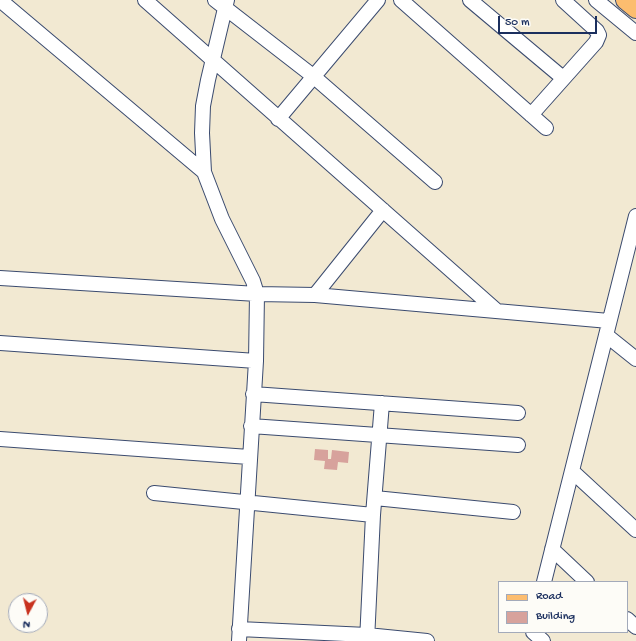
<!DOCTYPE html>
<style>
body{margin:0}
#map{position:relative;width:636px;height:641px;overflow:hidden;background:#f2e9d2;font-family:"Gochi Hand",sans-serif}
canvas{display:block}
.legend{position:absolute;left:498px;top:581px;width:130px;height:52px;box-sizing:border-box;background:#fdfcf7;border:1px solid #a3aaba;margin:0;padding:5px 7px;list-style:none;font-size:12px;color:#1b2f5e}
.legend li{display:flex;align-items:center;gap:8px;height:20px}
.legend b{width:20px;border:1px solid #a3aaba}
.north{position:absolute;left:8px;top:593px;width:40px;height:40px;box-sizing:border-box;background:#fdfcf7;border:1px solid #a3aaba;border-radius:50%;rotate:187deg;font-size:11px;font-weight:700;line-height:16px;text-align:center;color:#1b2f5e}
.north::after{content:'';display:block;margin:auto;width:14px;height:18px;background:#c8321e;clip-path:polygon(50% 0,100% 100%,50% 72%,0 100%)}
.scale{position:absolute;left:498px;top:16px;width:99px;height:18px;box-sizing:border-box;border:2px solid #1b2f5e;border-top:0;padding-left:5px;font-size:12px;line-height:14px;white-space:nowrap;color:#1b2f5e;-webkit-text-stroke:3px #fdfcf7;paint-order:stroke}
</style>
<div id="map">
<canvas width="636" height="641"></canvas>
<ul class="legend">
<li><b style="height:5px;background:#fcbd6f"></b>Road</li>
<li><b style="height:11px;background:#d7a29c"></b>Building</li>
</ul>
<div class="north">N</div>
<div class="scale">50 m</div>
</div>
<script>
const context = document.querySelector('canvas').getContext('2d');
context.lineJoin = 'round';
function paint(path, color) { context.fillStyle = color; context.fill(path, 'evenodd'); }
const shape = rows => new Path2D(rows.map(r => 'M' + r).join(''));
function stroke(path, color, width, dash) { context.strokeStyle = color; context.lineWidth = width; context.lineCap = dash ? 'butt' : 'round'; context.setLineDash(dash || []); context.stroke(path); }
paint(shape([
 [315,449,328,450,328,459,331,459,332,450,349,452,348,463,338,462,337,470,324,469,325,461,314,460]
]), '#d7a29c');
const minor = shape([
 [0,0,204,172],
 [145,0,497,311],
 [215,0,313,76,435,182],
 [227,0,208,80,203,106,202,133,204,172,222,219,253,281,257,294,256,361,239,641],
 [401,0,546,128],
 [470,0,563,78],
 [596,0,636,33],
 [531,115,596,42,599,35,597,31,563,0],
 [278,119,378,0],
 [0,278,257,294,315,295,609,321],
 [315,295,383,210],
 [606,335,636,359],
 [0,343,256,361],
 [253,394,518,413],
 [251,426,518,445],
 [0,439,249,457],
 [573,472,636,530],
 [154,493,373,515],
 [375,498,513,512],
 [552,549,587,582],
 [544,582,636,216],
 [627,619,636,627],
 [239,629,367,635,427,641],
 [533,632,543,641],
 [367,641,373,515,382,403]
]);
const major = shape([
 [625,0,636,9]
]);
stroke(minor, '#3b4b6f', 16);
stroke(major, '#3b4b6f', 20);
stroke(minor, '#fff', 14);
stroke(major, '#fcbd6f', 18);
</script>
